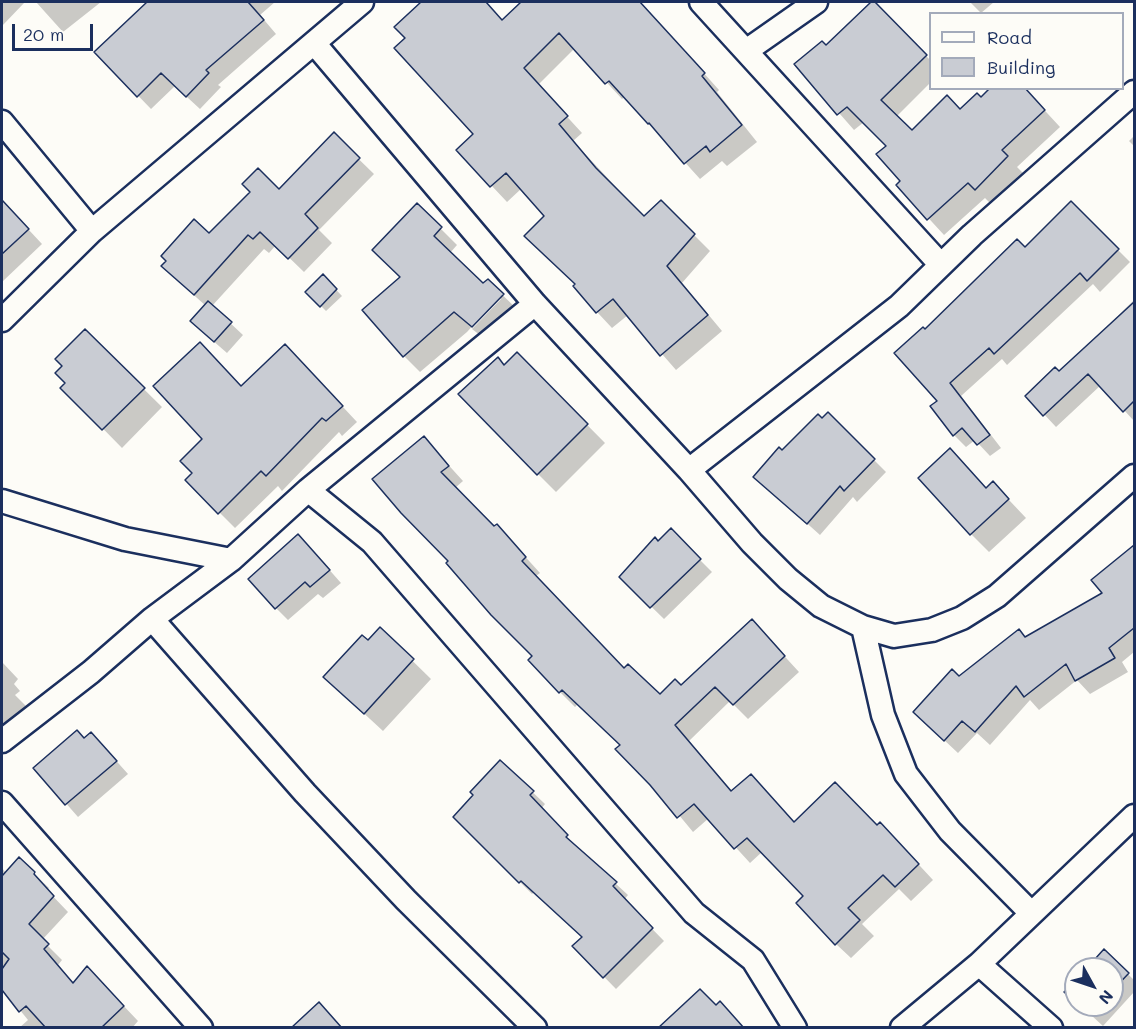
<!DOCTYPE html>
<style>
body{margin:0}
#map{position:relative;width:1136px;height:1029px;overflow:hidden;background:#fdfcf7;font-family:Mali,sans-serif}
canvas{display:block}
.frame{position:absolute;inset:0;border:3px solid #1b2f5e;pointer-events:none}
.legend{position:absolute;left:929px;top:12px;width:195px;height:78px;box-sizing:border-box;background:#fdfcf7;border:2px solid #a3aaba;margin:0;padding:8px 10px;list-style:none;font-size:18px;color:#1b2f5e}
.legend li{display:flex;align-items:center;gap:12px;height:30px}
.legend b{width:30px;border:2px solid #a3aaba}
.north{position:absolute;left:1064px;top:957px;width:60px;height:60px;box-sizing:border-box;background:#fdfcf7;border:2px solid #a3aaba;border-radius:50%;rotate:130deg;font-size:16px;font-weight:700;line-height:24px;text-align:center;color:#1b2f5e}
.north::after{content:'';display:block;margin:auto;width:21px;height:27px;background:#1b2f5e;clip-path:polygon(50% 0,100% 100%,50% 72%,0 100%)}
.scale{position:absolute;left:12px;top:24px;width:81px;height:27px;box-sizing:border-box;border:3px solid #1b2f5e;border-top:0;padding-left:8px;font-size:18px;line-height:21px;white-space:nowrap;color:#1b2f5e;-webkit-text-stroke:4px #fdfcf7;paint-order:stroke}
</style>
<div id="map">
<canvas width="1136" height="1029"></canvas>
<div class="frame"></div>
<ul class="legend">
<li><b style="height:8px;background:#fdfcf7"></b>Road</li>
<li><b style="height:16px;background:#c9ccd3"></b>Building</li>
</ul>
<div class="north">N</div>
<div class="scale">20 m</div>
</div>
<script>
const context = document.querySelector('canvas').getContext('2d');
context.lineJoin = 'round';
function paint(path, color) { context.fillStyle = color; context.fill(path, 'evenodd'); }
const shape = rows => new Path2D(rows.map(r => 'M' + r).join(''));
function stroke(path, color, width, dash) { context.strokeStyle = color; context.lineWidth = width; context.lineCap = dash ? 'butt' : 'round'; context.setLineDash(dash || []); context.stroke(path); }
paint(shape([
 [2,2,25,2,2,26],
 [36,2,101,2,63,32],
 [149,2,275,2,260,15,276,34,218,85,221,87,200,109,175,86,151,109,96,52],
 [424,2,485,2,503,21,524,2,640,2,719,90,717,92,757,142,727,166,722,161,700,179,625,96,622,99,575,48,538,85,582,133,573,141,645,218,661,202,710,251,682,283,722,331,676,370,628,315,612,328,597,312,577,284,546,216,521,189,507,202,458,150,475,134,396,27],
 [873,2,930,60,930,83,896,117,912,132,981,99,1024,88,1060,127,1017,167,1023,173,992,205,985,198,944,235,898,185,903,181,888,146,864,122,854,130,796,64,826,47],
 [970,2,994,2,981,13],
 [334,135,374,174,319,230,332,243,304,272,276,245,269,253,264,249,212,306,243,335,227,353,204,333,206,306,178,281,210,235,279,191],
 [1134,136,1134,146,1129,141],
 [2,201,42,244,2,282],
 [1071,203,1130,262,1100,292,1093,284,1007,365,1002,359,961,396,1001,448,990,456,975,440,966,447,954,435,940,401,925,331,1025,249],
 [417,205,457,245,450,253,483,285,488,281,519,311,489,342,472,329,501,299,499,297,467,332,420,372,404,356,402,277],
 [323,276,342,296,326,311,307,292],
 [1134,300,1134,421,1101,385,1056,427,1027,396,1059,373],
 [85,331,162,407,122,448,63,388,68,383,64,366],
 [517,354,605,443,556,492,538,474,504,366],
 [301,362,357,422,342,436,339,432,282,491,278,486,235,528,187,480,194,473,204,439,241,387],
 [828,414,886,472,857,502,853,497,820,535,755,477],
 [424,438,463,481,455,488,511,541,540,573,536,576,624,669,660,696,681,687,766,636,799,672,748,719,730,701,689,741,733,792,751,776,795,823,878,827,895,839,933,880,911,901,899,889,862,924,874,936,851,958,836,944,805,896,762,852,750,863,709,818,693,832,621,745,578,704,575,707,560,692,534,656,450,561],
 [993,483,1026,518,989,552,971,534,987,489],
 [671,531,712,572,664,619,621,577],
 [310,548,341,583,323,598,318,594,288,620,276,608],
 [1128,553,1134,560,1134,652,1122,662,1128,672,1090,694,1077,680,1039,710,1030,700,990,745,977,733,958,753,929,726,959,678,1104,593],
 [380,629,431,679,383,731,344,695,368,643],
 [2,662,18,679,14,684,20,691,15,695,27,707,2,732],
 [85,740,103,746,128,774,78,817,35,768],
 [501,762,545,804,541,809,578,849,628,895,624,900,664,941,616,989,574,946,583,937,534,892,532,894,455,817],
 [19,859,49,888,47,890,68,912,42,940,62,960,58,965,74,984,102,983,138,1021,132,1028,19,1028,28,1020,2,988,2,868,6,873],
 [1104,951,1134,980,1134,992,1103,1026,1080,1005,1112,1005,1112,969,1088,969]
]), '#0003');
const building = shape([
 [147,2,248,2,264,20,206,70,209,73,186,97,161,73,137,97,94,52,147,2],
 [421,2,486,2,502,20,521,2,640,2,705,73,702,76,742,125,710,152,706,146,684,164,649,123,648,124,609,81,605,84,559,33,524,68,568,116,559,124,596,168,644,216,661,200,695,234,667,266,708,315,660,356,613,299,596,313,573,286,575,284,524,236,544,216,506,173,490,187,456,150,473,134,394,48,405,38,394,27,421,2],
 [871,2,875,2,927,55,881,100,912,130,947,95,960,109,977,93,981,97,990,88,1025,88,1045,110,1002,150,1008,156,975,190,968,183,927,220,896,185,900,181,876,154,886,146,847,107,837,115,794,64,822,41,826,45,871,2],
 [334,132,360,158,305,214,318,228,288,259,260,232,253,239,248,235,194,295,161,266,166,261,161,256,194,219,209,233,250,192,242,184,258,168,279,189,334,132],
 [2,200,29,229,2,254,2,200],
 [1071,201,1119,249,1087,281,1080,273,994,354,989,348,950,383,990,435,977,445,962,428,953,436,930,406,937,401,894,353,923,327,925,329,1017,239,1025,247,1071,201],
 [417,203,442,227,434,236,483,283,488,279,504,294,472,327,454,312,403,357,362,310,400,277,372,250,417,203],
 [323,274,337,289,320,307,305,292,323,274],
 [208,301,232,322,214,342,190,321,208,301],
 [1134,302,1134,401,1123,412,1088,374,1043,416,1025,396,1055,367,1059,371,1134,302],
 [85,329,145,388,102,430,60,388,65,383,55,373,62,366,55,359,85,329],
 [200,342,241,386,285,344,343,406,326,421,322,418,266,476,261,471,218,514,185,480,192,473,180,461,202,439,153,386,200,342],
 [517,352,588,424,537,475,458,394,498,357,504,365,517,352],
 [828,412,875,459,844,491,840,486,807,524,753,477,779,447,782,450,818,414,822,418,828,412],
 [424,436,449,466,441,472,494,526,497,524,526,557,522,561,624,668,628,664,660,694,675,679,681,685,752,619,785,656,733,705,715,687,675,725,731,791,751,774,794,822,835,782,877,825,880,822,919,864,895,887,883,875,848,908,860,920,835,945,796,903,803,896,747,838,734,849,694,804,677,818,650,785,615,749,620,745,562,690,559,693,528,660,532,656,491,615,446,563,448,561,401,513,372,479,424,436],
 [950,448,986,488,993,481,1009,499,970,535,918,478,950,448],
 [671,528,701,559,650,608,619,577,655,537,658,541,671,528],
 [298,534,330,570,310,587,305,582,275,609,248,579,298,534],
 [1134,545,1134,628,1109,648,1115,658,1075,681,1066,664,1024,697,1016,686,975,732,962,721,944,741,913,712,952,669,959,676,1019,629,1025,637,1102,593,1091,580,1134,545],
 [380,627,414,659,364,714,323,677,362,635,368,640,380,627],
 [77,730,84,738,91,732,117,761,65,805,33,768,77,730],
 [500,760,534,791,530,795,568,835,566,837,617,882,613,886,653,928,603,978,572,946,582,937,521,881,519,883,453,817,473,795,470,792,500,760],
 [19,857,35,872,34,874,54,896,29,924,49,944,44,949,73,983,87,966,124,1006,101,1028,46,1028,26,1006,19,1012,2,990,2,969,9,959,2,952,2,876,19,857],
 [1104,949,1129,973,1112,991,1112,969,1086,969,1104,949],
 [1076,980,1076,1003,1064,992,1076,980],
 [700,989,716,1005,720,1001,744,1028,658,1028,700,989],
 [319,1002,342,1028,291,1028,319,1002]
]);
paint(building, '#c9ccd3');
stroke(building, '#1b2f5e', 1.5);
const minor = shape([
 [701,2,940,264],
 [314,43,535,304,689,470,752,543,788,579,821,606,863,627,894,636,932,630,962,618,997,596,1134,476],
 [746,51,816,2],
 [2,122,92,231],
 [2,320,92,231,362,2],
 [689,470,899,306,972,235,1134,92],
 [308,490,372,542,694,913,753,960,795,1028],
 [2,501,125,539,231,560],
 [152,619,305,793,406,900,535,1028],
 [863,627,883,715,906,774,950,831,1031,913],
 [2,741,91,672,152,619,231,560,308,490,535,304],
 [2,803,201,1028],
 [979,964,1051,1028],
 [902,1028,979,964,1134,816]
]);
stroke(minor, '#1b2f5e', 27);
stroke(minor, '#fdfcf7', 22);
</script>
